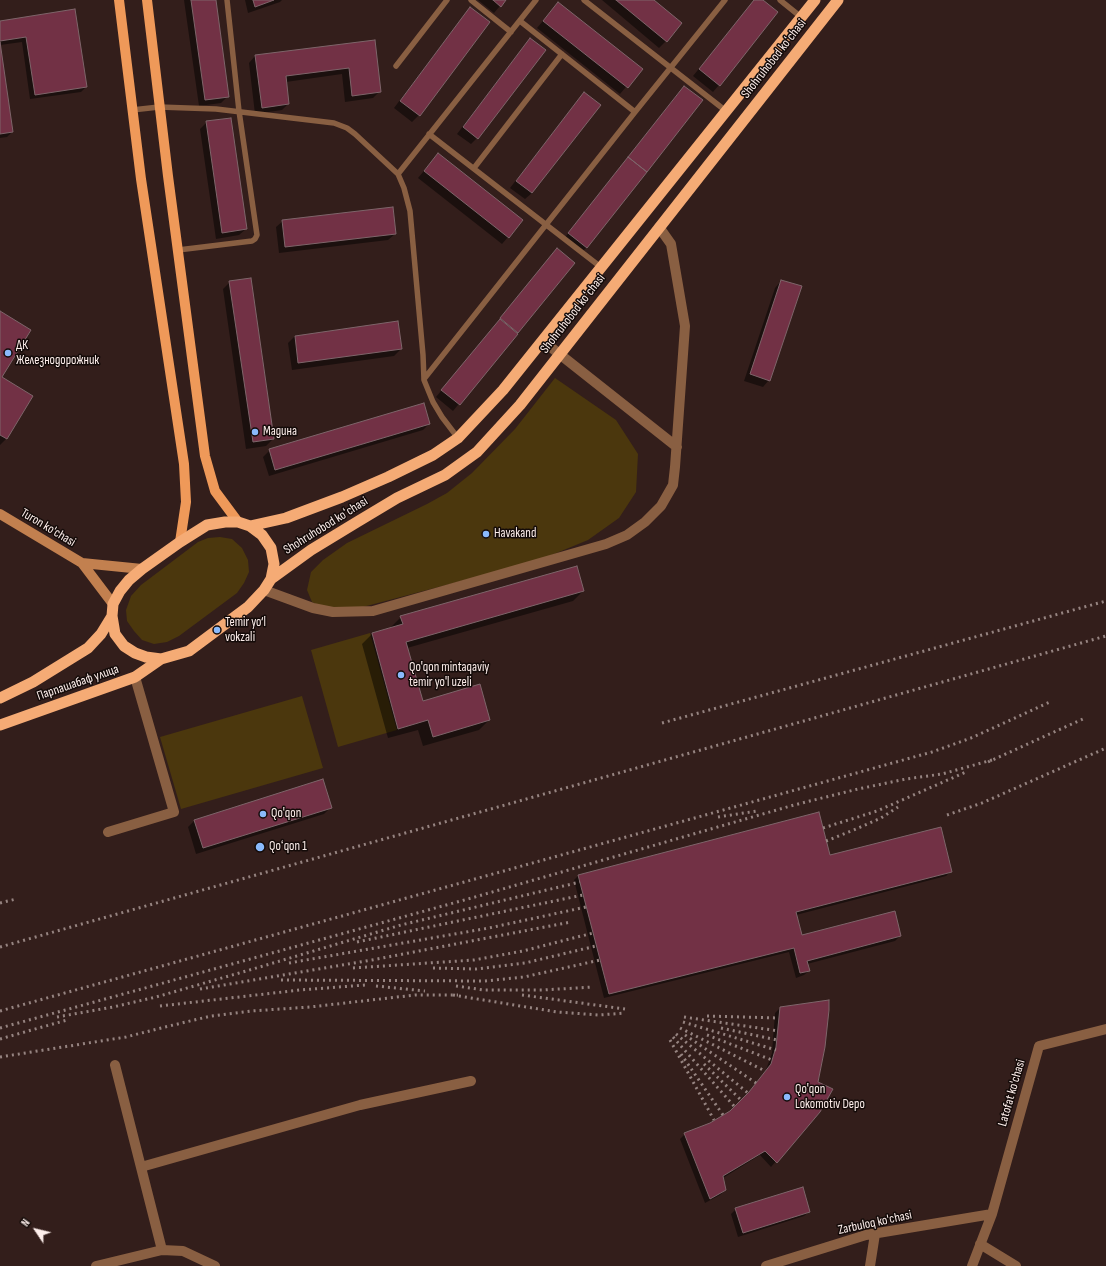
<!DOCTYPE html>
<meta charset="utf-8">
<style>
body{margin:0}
#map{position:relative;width:1106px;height:1266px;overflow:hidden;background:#331e1b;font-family:"Sofia Sans Condensed",sans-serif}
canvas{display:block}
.north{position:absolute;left:16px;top:1210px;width:40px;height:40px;-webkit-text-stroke:3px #140b09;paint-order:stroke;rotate:305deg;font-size:11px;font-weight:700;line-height:16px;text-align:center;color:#fdeeeb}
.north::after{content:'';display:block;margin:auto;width:14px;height:18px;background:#fdeeeb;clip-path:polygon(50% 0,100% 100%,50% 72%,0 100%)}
</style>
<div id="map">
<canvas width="1106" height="1266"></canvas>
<div class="north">N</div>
</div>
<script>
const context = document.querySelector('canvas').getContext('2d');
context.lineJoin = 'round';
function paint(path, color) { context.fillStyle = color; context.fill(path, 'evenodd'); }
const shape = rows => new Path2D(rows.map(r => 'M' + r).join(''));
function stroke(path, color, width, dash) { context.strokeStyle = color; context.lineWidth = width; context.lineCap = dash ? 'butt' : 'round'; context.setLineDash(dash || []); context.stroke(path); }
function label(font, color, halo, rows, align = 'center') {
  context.font = font + ' "Sofia Sans Condensed",sans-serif'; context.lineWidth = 3; context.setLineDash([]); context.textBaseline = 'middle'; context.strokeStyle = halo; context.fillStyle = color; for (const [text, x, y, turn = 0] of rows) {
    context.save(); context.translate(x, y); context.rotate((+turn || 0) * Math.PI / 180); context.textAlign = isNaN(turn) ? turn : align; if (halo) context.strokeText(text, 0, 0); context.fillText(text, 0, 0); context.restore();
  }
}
paint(shape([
 [555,378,616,420,638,454,636,492,619,518,588,540,537,561,359,608,326,609,312,602,307,590,311,572,323,560,347,543,427,504,447,493,472,473,515,429],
 [220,537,232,539,242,548,248,560,249,572,244,583,237,593,179,636,167,642,154,644,142,640,134,631,127,621,126,610,131,596,141,585,198,542,208,538],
 [370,633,397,730,338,747,311,650],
 [302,696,323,768,181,809,160,737]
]), '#4b370d');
paint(shape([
 [184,0,215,0,228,96,221,103,199,106],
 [245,0,282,0,280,2,248,13],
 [478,0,505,0,494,13],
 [602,0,652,0,666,41,659,48],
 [755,0,761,0,719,85,713,92,693,76],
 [558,3,641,69,620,94,537,28],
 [470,8,419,115,412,122,394,108,464,15],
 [74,11,86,87,81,92,30,99,22,42,0,45,0,22],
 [531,39,477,138,471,144,457,134,524,46],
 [374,41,380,91,373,98,345,102,342,74,286,82,288,104,282,110,255,114,249,63,255,56],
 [0,49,12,132,7,137,0,138],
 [685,87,587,247,580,254,563,240,678,93],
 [585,93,600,105,532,193,525,199,510,188,578,100],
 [207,122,246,229,239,235,216,239,200,129],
 [438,154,508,237,502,244,418,178],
 [283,221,395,234,388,240,279,253,276,227],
 [557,250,574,264,453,411,436,397],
 [781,281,769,380,763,387,744,381,775,288],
 [230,282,273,439,266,446,246,449,223,289],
 [0,312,1,377,32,396,6,439,0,445],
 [295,336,401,349,394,356,292,370,288,343],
 [429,424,423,430,269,476,263,457,270,450],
 [583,591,573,601,407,648,422,702,489,720,479,730,423,746,418,730,388,738,362,644,372,634,391,629,391,627,401,617],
 [331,807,324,814,196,854,188,827,194,821],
 [829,857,951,871,946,876,796,915,802,936,900,936,895,941,807,964,809,971,804,975,796,978,789,952,604,998,574,880,578,876],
 [780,1008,816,1083,819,1112,771,1167,760,1155,723,1178,725,1190,720,1195,705,1203,680,1139,685,1134,710,1124,731,1111,744,1099,766,1070,772,1053,775,1013],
 [736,1209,809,1212,804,1216,738,1237,731,1214]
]), '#0007');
const building = shape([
 [191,0,216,0,229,97,205,100,191,0],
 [253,0,274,0,255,7,253,0],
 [493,0,506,0,501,7,493,0],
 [616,0,654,0,682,23,667,42,616,0],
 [754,0,763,0,778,12,720,86,699,69,754,0],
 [558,2,643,69,628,88,543,21,558,2],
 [470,7,490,22,420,116,400,101,470,7],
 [75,9,87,87,35,95,26,37,0,41,0,21,75,9],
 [530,38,546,50,478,139,463,127,530,38],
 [375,40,381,92,352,96,349,68,286,76,289,104,262,108,255,55,375,40],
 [0,42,13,132,0,134,0,42],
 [684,86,703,100,647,172,628,157,684,86],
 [584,92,601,105,532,193,516,181,584,92],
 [231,118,247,229,222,233,206,121,231,118],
 [438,153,523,220,509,238,424,171,438,153],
 [628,157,647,172,587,248,568,233,628,157],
 [393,207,396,234,285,247,282,220,393,207],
 [557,248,575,263,518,333,500,318,557,248],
 [251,278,274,439,253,442,229,281,251,278],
 [781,280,802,286,770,381,750,374,781,280],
 [0,311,31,330,2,377,33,396,7,439,0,435,0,311],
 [500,319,518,334,460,405,441,390,500,319],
 [398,321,402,349,298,363,295,336,398,321],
 [424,403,430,424,275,470,269,449,424,403],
 [577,566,584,591,406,642,423,701,480,684,490,720,433,737,428,720,398,729,372,633,403,624,400,616,577,566],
 [323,779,332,808,203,848,194,820,323,779],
 [819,812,830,855,941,827,952,872,796,912,802,935,895,911,901,936,807,961,810,971,800,973,794,948,609,994,578,875,819,812],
 [829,1000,829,1010,825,1047,818,1082,833,1089,820,1112,777,1163,765,1151,723,1176,726,1190,710,1199,684,1133,710,1123,730,1111,749,1092,771,1064,776,1047,780,1007,829,1000],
 [803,1187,810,1212,743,1233,735,1208,803,1187]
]);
paint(building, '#723145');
stroke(building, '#7e656a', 1);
stroke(shape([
 [471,0,511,32],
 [584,0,726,111],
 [780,0,801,17],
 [520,21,635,112],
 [396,66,447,0],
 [132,110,159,107,216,109,334,123,347,128,355,134,398,174,404,188,410,211,423,355,424,380,433,402,442,417,458,438],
 [429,134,602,268],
 [474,168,562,54],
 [398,174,536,0],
 [178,250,252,241,255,239,257,235,239,111,227,0],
 [424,379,635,112,725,0]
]), '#895f42', 5.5);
stroke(shape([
 [543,341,677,447],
 [264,590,313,608,333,612,373,611,606,544,627,535,645,522,661,506,673,485,675,467,685,326,671,244,659,227],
 [108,832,174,812,135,677],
 [115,1065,162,1250],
 [141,1167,360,1105,471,1081],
 [980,1244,1016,1266],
 [766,1266,866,1235,992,1214],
 [870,1266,875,1234],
 [972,1266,992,1214,1039,1046,1106,1029]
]), '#895f42', 10);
stroke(shape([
 [96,1266,162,1250,183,1251,215,1266]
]), '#895f42', 10);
stroke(shape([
 [0,514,82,563,113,604],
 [82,563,142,569]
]), '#c2804f', 10);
stroke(shape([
 [119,0,141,179,184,464,186,502,180,542],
 [147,0,168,176,205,456,215,491,238,522]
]), '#ef9959', 10);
stroke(shape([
 [225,522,238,522,250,526,262,535,271,548,274,564,271,579,264,590,248,607,189,651,161,659,146,657,135,653,124,646,115,634,112,616,113,604,120,591,129,580,142,569,180,542,207,525,225,522],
 [250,526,286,518,342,497,388,477,433,455,458,438,503,390,815,0],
 [271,579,311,550,357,522,397,498,445,475,477,452,520,405,838,0],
 [0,698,33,682,88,648,101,634,112,616],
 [0,725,135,677,161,659]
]), '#f5ab75', 11);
stroke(shape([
 [662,723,1106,601],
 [988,762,1085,718],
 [947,815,982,803,1106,748],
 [718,817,757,811],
 [823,828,877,811,966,772],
 [826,841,856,829,881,818,898,807],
 [0,903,16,899],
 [357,942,583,895],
 [0,947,1106,636],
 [289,963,489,928,586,907],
 [353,968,474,960,523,951,593,933],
 [433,968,476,969,525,963,596,946],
 [281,980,485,981,524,977,600,960],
 [376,986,425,991],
 [456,986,484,990,543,990,593,987],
 [200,989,372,960,571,922],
 [453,995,557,1012,599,1015,625,1013],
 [522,995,625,1009],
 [160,1006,300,990,365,985],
 [0,1011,932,752,971,738,1052,701],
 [707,1016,779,1018],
 [57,1017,113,1007,156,997,253,969,401,925,580,882],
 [684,1017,779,1031],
 [683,1022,776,1050],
 [0,1028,468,899,794,805,858,789,906,779,942,774,992,760],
 [680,1028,765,1071],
 [721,1028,777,1040],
 [676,1034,748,1093],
 [685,1035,756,1083],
 [707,1035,772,1060],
 [673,1037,734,1106],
 [0,1039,67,1020],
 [670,1040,714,1120],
 [681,1054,723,1115],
 [0,1057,126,1037,165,1027,211,1016,251,1011,310,1007,415,995,458,995],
 [704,1064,741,1100]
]), '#968481', 3, [2, 4]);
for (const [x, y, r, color] of [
 [8,353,4,"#8abafc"],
 [255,432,4,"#8abafc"],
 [486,534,4,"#8abafc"],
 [217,630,4,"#8abafc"],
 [401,675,4,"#8abafc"],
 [263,814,4,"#8abafc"],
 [260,847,5,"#8abafc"],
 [787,1097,4,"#8abafc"]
]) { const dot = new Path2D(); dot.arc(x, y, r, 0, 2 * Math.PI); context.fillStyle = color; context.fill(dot); stroke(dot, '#140b09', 1.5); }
label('13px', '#fdeeeb', '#140b09', [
 ["Shohruhobod koʻchasi",774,59,-52],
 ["Shohruhobod koʻchasi",573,314,-52],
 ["Shohruhobod koʻchasi",326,526,-32],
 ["Turon ko'chasi",48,528,31],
 ["Парпашабаф улица",78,683,-19],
 ["Latofat ko'chasi",1012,1093,-74],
 ["Zarbuloq ko'chasi",875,1223,-12]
]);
label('13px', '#fdeeeb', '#140b09', [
 ["ДК",16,346],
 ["Железнодорожник",16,361],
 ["Мадина",263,432],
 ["Havakand",494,534],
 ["Temir yo‘l",225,623],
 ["vokzali",225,638],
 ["Qo'qon mintaqaviy",409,668],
 ["temir yo'l uzeli",409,683],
 ["Qo'qon",271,814],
 ["Qoʻqon 1",269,847],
 ["Qo'qon",795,1090],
 ["Lokomotiv Depo",795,1105]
], 'left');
</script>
